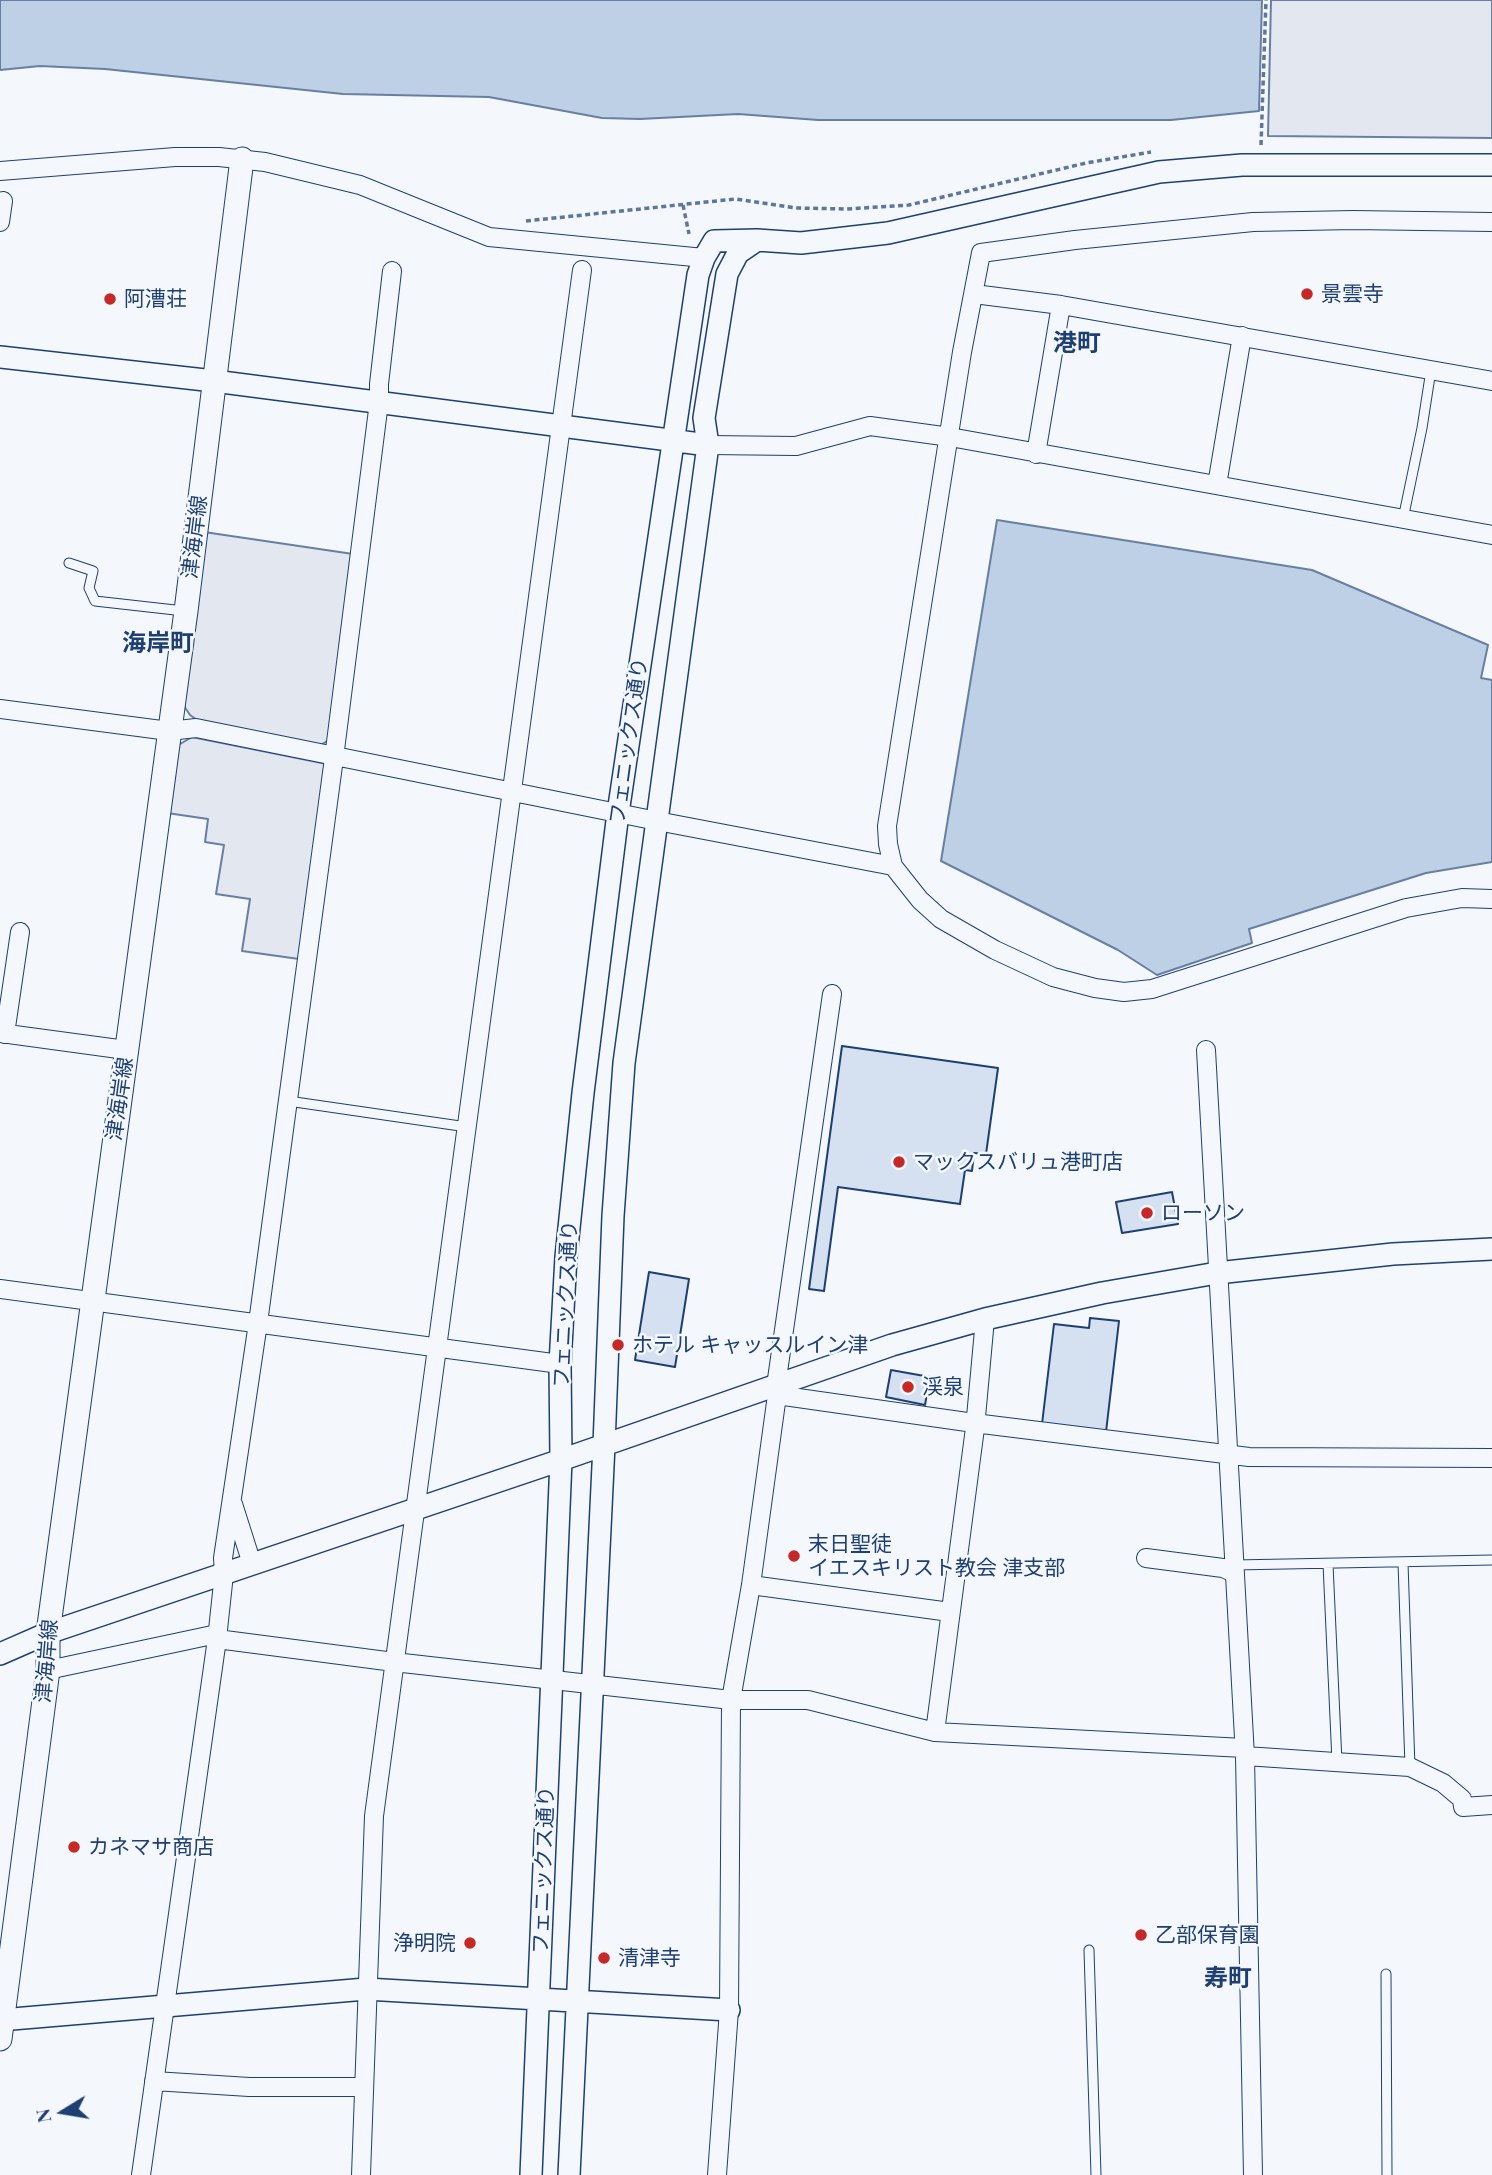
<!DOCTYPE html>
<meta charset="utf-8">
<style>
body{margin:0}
#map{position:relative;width:1492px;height:2175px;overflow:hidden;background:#f4f7fb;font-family:"Playfair Display",serif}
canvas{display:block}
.north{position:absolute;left:28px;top:2077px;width:70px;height:70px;-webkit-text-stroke:5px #f4f7fb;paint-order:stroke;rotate:259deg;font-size:19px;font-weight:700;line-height:28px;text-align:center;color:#1d3f73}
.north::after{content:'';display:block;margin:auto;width:24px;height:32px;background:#1d3f73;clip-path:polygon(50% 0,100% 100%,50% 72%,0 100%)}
</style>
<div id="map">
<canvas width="1492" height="2175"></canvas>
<div class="north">N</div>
</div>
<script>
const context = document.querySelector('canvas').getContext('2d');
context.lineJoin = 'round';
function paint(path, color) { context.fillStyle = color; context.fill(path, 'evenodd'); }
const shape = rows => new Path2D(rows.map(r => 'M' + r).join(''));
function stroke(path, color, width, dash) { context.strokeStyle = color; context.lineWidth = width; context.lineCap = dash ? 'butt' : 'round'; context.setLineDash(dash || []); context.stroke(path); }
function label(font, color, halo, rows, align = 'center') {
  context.font = font + ' "Playfair Display","Noto Sans JP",serif'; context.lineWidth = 5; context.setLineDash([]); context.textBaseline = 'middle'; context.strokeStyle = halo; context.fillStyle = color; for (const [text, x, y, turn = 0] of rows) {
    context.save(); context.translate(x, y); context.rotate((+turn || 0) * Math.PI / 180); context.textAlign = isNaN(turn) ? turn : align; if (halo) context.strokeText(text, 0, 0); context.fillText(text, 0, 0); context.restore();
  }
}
const parking = shape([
 [1271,0,1492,0,1492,138,1268,136,1271,0],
 [204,532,353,554,330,739,321,745,197,720,190,715,182,703,204,532],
 [192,737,327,764,299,959,242,951,250,899,216,894,224,845,205,842,208,819,167,813,175,747,192,737]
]);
paint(parking, '#e3e8f0');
stroke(parking, '#687fa3', 2);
const water = shape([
 [0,0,1262,0,1259,111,1171,120,818,120,738,114,640,119,602,118,489,97,343,94,105,69,40,66,0,70,0,0],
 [997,520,1312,570,1488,645,1481,678,1492,680,1492,862,1426,873,1249,929,1252,943,1157,975,1118,950,941,861,997,520]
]);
paint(water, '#bed0e5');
stroke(water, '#687fa3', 2);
const building = shape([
 [842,1046,998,1068,986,1154,974,1153,972,1171,965,1170,960,1204,838,1187,824,1291,809,1289,842,1046],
 [1172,1192,1178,1224,1122,1233,1116,1202,1172,1192],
 [649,1272,689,1279,675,1367,635,1360,649,1272],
 [1090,1318,1119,1321,1106,1432,1042,1424,1054,1324,1089,1328,1090,1318],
 [891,1370,930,1377,925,1405,886,1397,891,1370]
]);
paint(building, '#d5e0f0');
stroke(building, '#1d3f73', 2);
const service = shape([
 [1403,519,1422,428,1431,370],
 [69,563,93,571,89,588,95,601,184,611],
 [288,1101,467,1127],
 [1403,1563,1410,1767],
 [1328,1564,1337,1762],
 [1234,1565,1492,1560],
 [1089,1950,1096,2175],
 [1386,1974,1387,2175]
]);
const minor = shape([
 [0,171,175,157,219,157,265,162,360,185,489,237,704,258],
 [0,222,3,201],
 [1492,222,1353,220,1253,222,1075,240,981,253,962,352,887,826,888,844,893,866,920,900,941,919,995,950,1053,977,1095,988,1124,992,1152,989,1406,908,1462,898,1492,899],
 [974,294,1061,305,1492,381],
 [708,445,796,446,870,426,950,437,1492,535],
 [1036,454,1061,305],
 [1217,485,1242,336],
 [0,709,169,731,196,728,657,821,893,866],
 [0,1033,126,1050],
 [5,1034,20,932],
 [1206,1050,1245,1756,1253,2175],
 [0,1289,560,1364],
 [777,1395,974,1423,1249,1457,1492,1458],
 [233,1504,252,1564],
 [1146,1558,1223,1568,1234,1573],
 [751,1585,950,1612],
 [217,1639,394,1662,731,1700,808,1700,935,1732,1244,1748],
 [48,1670,217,1634],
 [935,1732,975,1428,985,1319],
 [1245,1756,1410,1767,1443,1783,1462,1799,1463,1807,1492,1805],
 [154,2081,249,2087,364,2087],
 [141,2175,217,1639,224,1574,223,1558,258,1323,334,758,379,402,379,384,392,271],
 [361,2175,374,1816,582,270],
 [717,2175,729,2010,731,1700,751,1585,777,1395,776,1386,832,994]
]);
const tertiary = shape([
 [0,357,214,381,708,445],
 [0,1654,48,1633,561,1460,892,1345,985,1319,1102,1293,1217,1273,1393,1254,1492,1249],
 [0,2020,366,1989,729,2010],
 [531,2175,561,1460,560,1364,566,1257,583,1093,618,813,698,275,704,258,714,241,757,240,801,243,888,233,1159,172,1242,165,1492,165],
 [569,2175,604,1445,613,1216,624,1063,708,445,704,418,727,274,738,253,757,240]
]);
const secondary = shape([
 [0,2039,48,1670,48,1633,186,611,242,159]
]);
stroke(service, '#1d3f73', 11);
stroke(minor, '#1d3f73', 20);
stroke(tertiary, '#1d3f73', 24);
stroke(secondary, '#1d3f73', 25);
stroke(shape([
 [1261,145,1266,0],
 [683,205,689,234],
 [526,221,735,199,796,208,847,209,909,205,1086,163,1151,152]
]), '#5e769c', 3.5, [5, 3.5]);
stroke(service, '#f4f7fb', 9);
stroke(minor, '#f4f7fb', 18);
stroke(tertiary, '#f4f7fb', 21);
stroke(secondary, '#f4f7fb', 23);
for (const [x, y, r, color] of [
 [1307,294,7,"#c62828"],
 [110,299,7,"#c62828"],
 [899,1162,7,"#c62828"],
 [1147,1213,7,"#c62828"],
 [618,1345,7,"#c62828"],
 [908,1387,7,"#c62828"],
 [794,1556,7,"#c62828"],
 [74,1847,7,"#c62828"],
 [1141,1935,7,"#c62828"],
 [470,1943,7,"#c62828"],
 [604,1958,7,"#c62828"]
]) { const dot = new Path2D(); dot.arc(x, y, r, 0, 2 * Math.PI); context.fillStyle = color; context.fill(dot); stroke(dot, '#f4f7fb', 2.5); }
label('21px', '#1d3f73', '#f4f7fb', [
 ["景雲寺",1321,294],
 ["阿漕荘",124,299],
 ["マックスバリュ港町店",913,1162],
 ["ローソン",1161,1213],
 ["ホテル キャッスルイン津",632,1345],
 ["渓泉",922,1387],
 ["末日聖徒",808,1544],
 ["イエスキリスト教会 津支部",808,1568],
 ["カネマサ商店",88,1847],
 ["乙部保育園",1155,1935],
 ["浄明院",456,1943,"right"],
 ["清津寺",618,1958]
], 'left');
label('21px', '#1d3f73', '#f4f7fb', [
 ["津海岸線",195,537,-83],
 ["フェニックス通り",629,741,-82],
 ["津海岸線",120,1099,-82],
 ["フェニックス通り",566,1304,-87],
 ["津海岸線",47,1661,-85],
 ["フェニックス通り",544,1870,-88]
]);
label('bold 24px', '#1d3f73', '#f4f7fb', [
 ["港町",1077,344],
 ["海岸町",158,644],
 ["寿町",1228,1979]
]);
</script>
